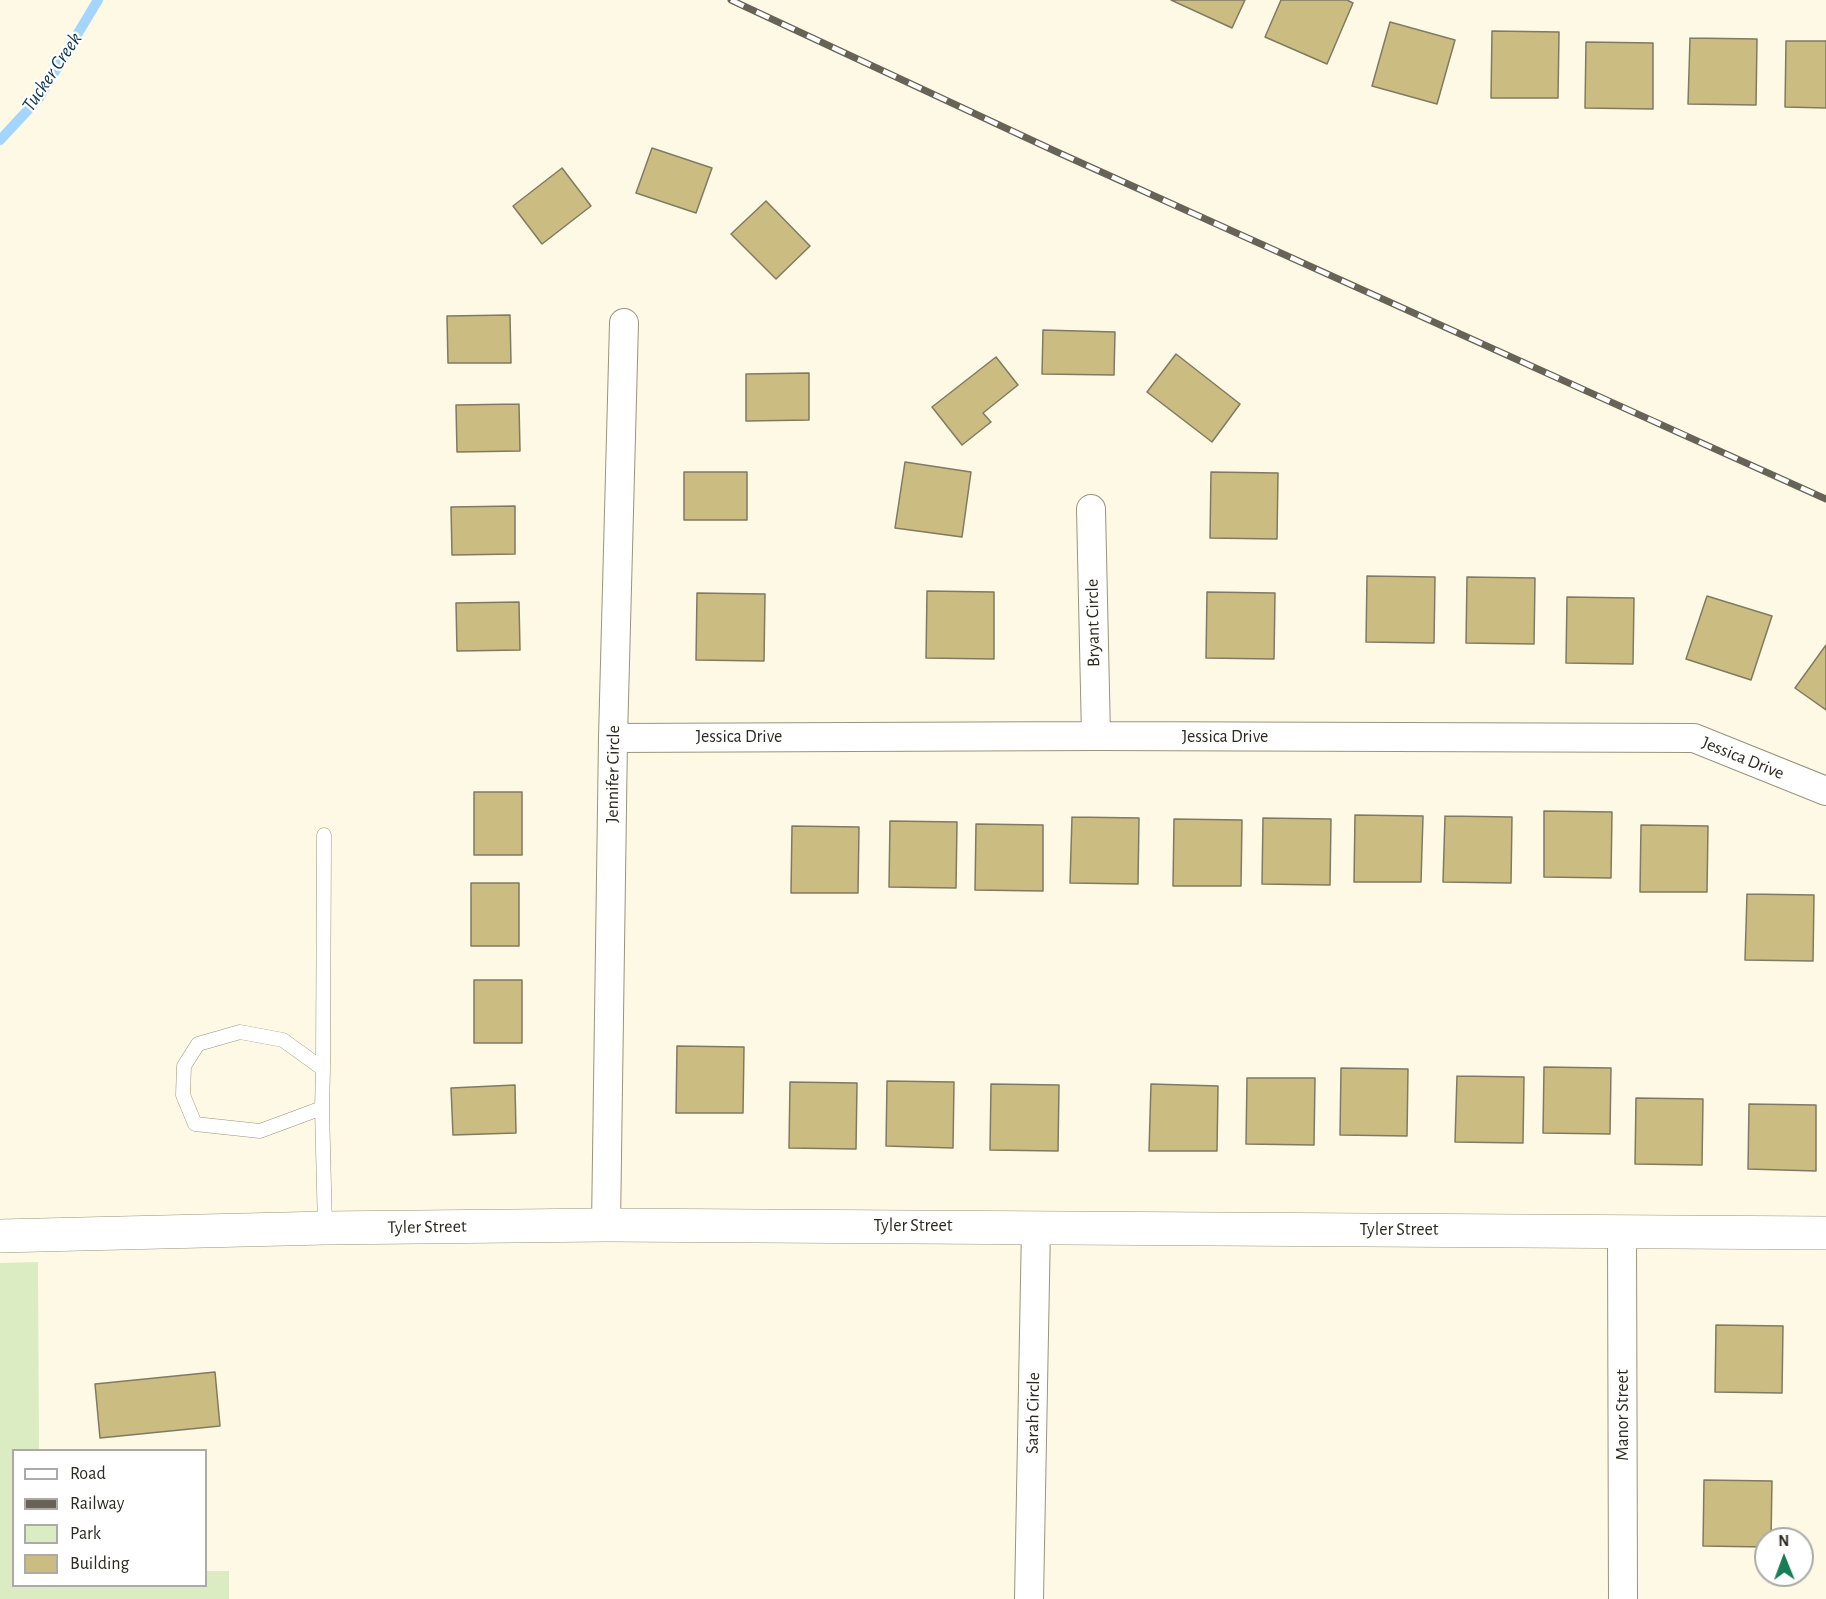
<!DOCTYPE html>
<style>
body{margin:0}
#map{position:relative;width:1826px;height:1599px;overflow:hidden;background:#fef9e4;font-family:"Alegreya Sans",sans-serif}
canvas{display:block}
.legend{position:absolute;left:12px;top:1449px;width:195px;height:138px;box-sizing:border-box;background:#fff;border:2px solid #abaaa6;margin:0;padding:8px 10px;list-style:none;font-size:18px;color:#2c2a20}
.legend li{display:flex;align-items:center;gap:12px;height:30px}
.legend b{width:30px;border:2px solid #abaaa6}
.north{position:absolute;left:1754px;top:1527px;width:60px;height:60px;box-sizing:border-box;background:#fff;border:2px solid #abaaa6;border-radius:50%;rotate:359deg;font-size:16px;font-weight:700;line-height:24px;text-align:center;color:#2c2a20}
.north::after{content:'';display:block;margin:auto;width:21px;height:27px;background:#177d56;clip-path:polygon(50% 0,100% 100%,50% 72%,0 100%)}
</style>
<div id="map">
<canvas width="1826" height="1599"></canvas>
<ul class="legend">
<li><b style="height:8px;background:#fff"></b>Road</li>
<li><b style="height:8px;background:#676457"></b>Railway</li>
<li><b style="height:16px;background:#dbecc3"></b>Park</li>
<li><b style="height:16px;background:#cbbd82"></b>Building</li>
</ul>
<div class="north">N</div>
</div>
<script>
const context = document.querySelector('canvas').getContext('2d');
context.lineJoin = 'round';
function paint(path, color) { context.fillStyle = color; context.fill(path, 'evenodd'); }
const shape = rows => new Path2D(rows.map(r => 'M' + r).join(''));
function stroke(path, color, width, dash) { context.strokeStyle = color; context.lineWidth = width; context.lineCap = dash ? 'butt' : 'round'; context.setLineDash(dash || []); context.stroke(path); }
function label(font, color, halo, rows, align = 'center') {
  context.font = font + ' "Alegreya Sans",sans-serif'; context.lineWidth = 4.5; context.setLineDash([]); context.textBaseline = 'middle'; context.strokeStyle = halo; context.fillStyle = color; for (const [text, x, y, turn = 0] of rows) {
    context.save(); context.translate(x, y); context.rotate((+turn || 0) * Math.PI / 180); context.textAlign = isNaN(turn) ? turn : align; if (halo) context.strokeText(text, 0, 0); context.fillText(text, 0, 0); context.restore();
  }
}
paint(shape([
 [38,1262,39,1450,14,1450,14,1586,206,1586,206,1571,229,1571,229,1599,0,1599,0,1263]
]), '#dbecc3');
stroke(shape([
 [0,140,39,98,98,0]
]), '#a3d5ff', 10);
const building = shape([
 [1171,0,1245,0,1232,28,1171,0],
 [1281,0,1347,0,1353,3,1327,64,1265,37,1281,0],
 [1390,22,1455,40,1437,104,1372,86,1390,22],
 [1492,31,1559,32,1558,98,1491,98,1492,31],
 [1690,38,1757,39,1756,105,1688,104,1690,38],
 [1786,41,1826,41,1826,108,1785,107,1786,41],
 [1586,42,1653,43,1653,109,1585,108,1586,42],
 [652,148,712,168,696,213,636,193,652,148],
 [562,168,591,206,542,244,513,206,562,168],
 [766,201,810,246,776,279,731,234,766,201],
 [510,315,511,363,448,363,447,316,510,315],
 [1043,330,1115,332,1114,375,1042,374,1043,330],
 [1176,354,1240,404,1212,442,1147,392,1176,354],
 [996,357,1018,385,983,413,991,422,962,445,932,407,996,357],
 [809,373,809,420,746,421,746,374,809,373],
 [519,404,520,451,457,452,456,405,519,404],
 [905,462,971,472,962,537,895,528,905,462],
 [684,472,747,472,747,520,684,520,684,472],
 [1211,472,1278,473,1277,539,1210,538,1211,472],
 [515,506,515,554,452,555,451,507,515,506],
 [1367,576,1435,577,1434,643,1366,642,1367,576],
 [1467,577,1535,578,1534,644,1466,643,1467,577],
 [927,591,994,592,994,659,926,658,927,591],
 [1207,592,1275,593,1274,659,1206,658,1207,592],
 [697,593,765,594,764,661,696,660,697,593],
 [1707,596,1772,616,1751,680,1686,659,1707,596],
 [1567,597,1634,598,1633,664,1566,663,1567,597],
 [519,602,520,650,457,651,456,603,519,602],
 [1826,645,1826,710,1795,688,1826,645],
 [474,792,522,792,522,855,474,855,474,792],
 [1544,811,1612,812,1611,878,1544,877,1544,811],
 [1355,815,1423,816,1421,882,1354,882,1355,815],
 [1445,816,1512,817,1511,883,1443,882,1445,816],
 [1072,817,1139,818,1138,884,1070,883,1072,817],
 [1263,818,1331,819,1330,885,1262,884,1263,818],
 [1174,819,1242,820,1241,886,1173,886,1174,819],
 [890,821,957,822,956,888,889,887,890,821],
 [976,824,1043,825,1043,891,975,890,976,824],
 [1641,825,1708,826,1707,892,1640,892,1641,825],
 [792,826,859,827,858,893,791,893,792,826],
 [471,883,519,883,519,946,471,946,471,883],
 [1747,894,1814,895,1813,961,1745,960,1747,894],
 [474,980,522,980,522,1043,474,1043,474,980],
 [677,1046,744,1047,743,1113,676,1113,677,1046],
 [1544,1067,1611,1068,1610,1134,1543,1133,1544,1067],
 [1341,1068,1408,1069,1407,1136,1340,1135,1341,1068],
 [1457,1076,1524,1077,1523,1143,1455,1142,1457,1076],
 [1247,1078,1315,1078,1314,1145,1246,1144,1247,1078],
 [887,1081,954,1082,953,1148,886,1146,887,1081],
 [790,1082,857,1083,856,1149,789,1148,790,1082],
 [991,1084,1059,1085,1058,1151,990,1150,991,1084],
 [1151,1084,1218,1086,1217,1151,1149,1151,1151,1084],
 [515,1085,516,1133,453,1135,451,1088,515,1085],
 [1636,1098,1703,1099,1702,1165,1635,1164,1636,1098],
 [1749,1104,1816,1105,1816,1171,1748,1169,1749,1104],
 [1716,1325,1783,1326,1782,1393,1715,1392,1716,1325],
 [215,1372,220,1426,100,1438,95,1384,215,1372],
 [1704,1480,1772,1481,1771,1539,1766,1539,1766,1547,1703,1546,1704,1480]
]);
paint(building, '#cbbd82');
stroke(building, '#807a63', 1.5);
const lane = shape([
 [324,835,323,1069,322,1108,325,1228],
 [322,1108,260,1131,195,1124,183,1095,184,1066,198,1044,240,1032,283,1040,323,1069]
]);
const street = shape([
 [1091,509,1096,736],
 [613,738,1096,736,1694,738,1826,791],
 [606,1225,613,738,624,323],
 [1622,1231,1623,1599],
 [1029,1599,1036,1227]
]);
const secondary = shape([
 [0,1236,325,1228,606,1225,1826,1233]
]);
stroke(lane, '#9a947c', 15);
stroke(street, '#9a947c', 30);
stroke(secondary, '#9a947c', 34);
stroke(lane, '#fff', 14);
stroke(street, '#fff', 28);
stroke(secondary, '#fff', 33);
const rail = shape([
 [731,0,1057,152,1826,499]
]);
stroke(rail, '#676457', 7);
stroke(rail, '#fff', 4.5, [14]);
label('18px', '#2c2a20', '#fff', [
 ["Bryant Circle",1093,623,-91],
 ["Jessica Drive",739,737],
 ["Jessica Drive",1225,737],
 ["Jessica Drive",1743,758,22],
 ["Jennifer Circle",613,774,-89],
 ["Tyler Street",913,1226],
 ["Tyler Street",427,1227,-1],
 ["Tyler Street",1399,1230],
 ["Sarah Circle",1033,1413,-89],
 ["Manor Street",1623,1415,-90]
]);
label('italic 20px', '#0e3550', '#fff', [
 ["Tucker Creek",52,72,-56]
]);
</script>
